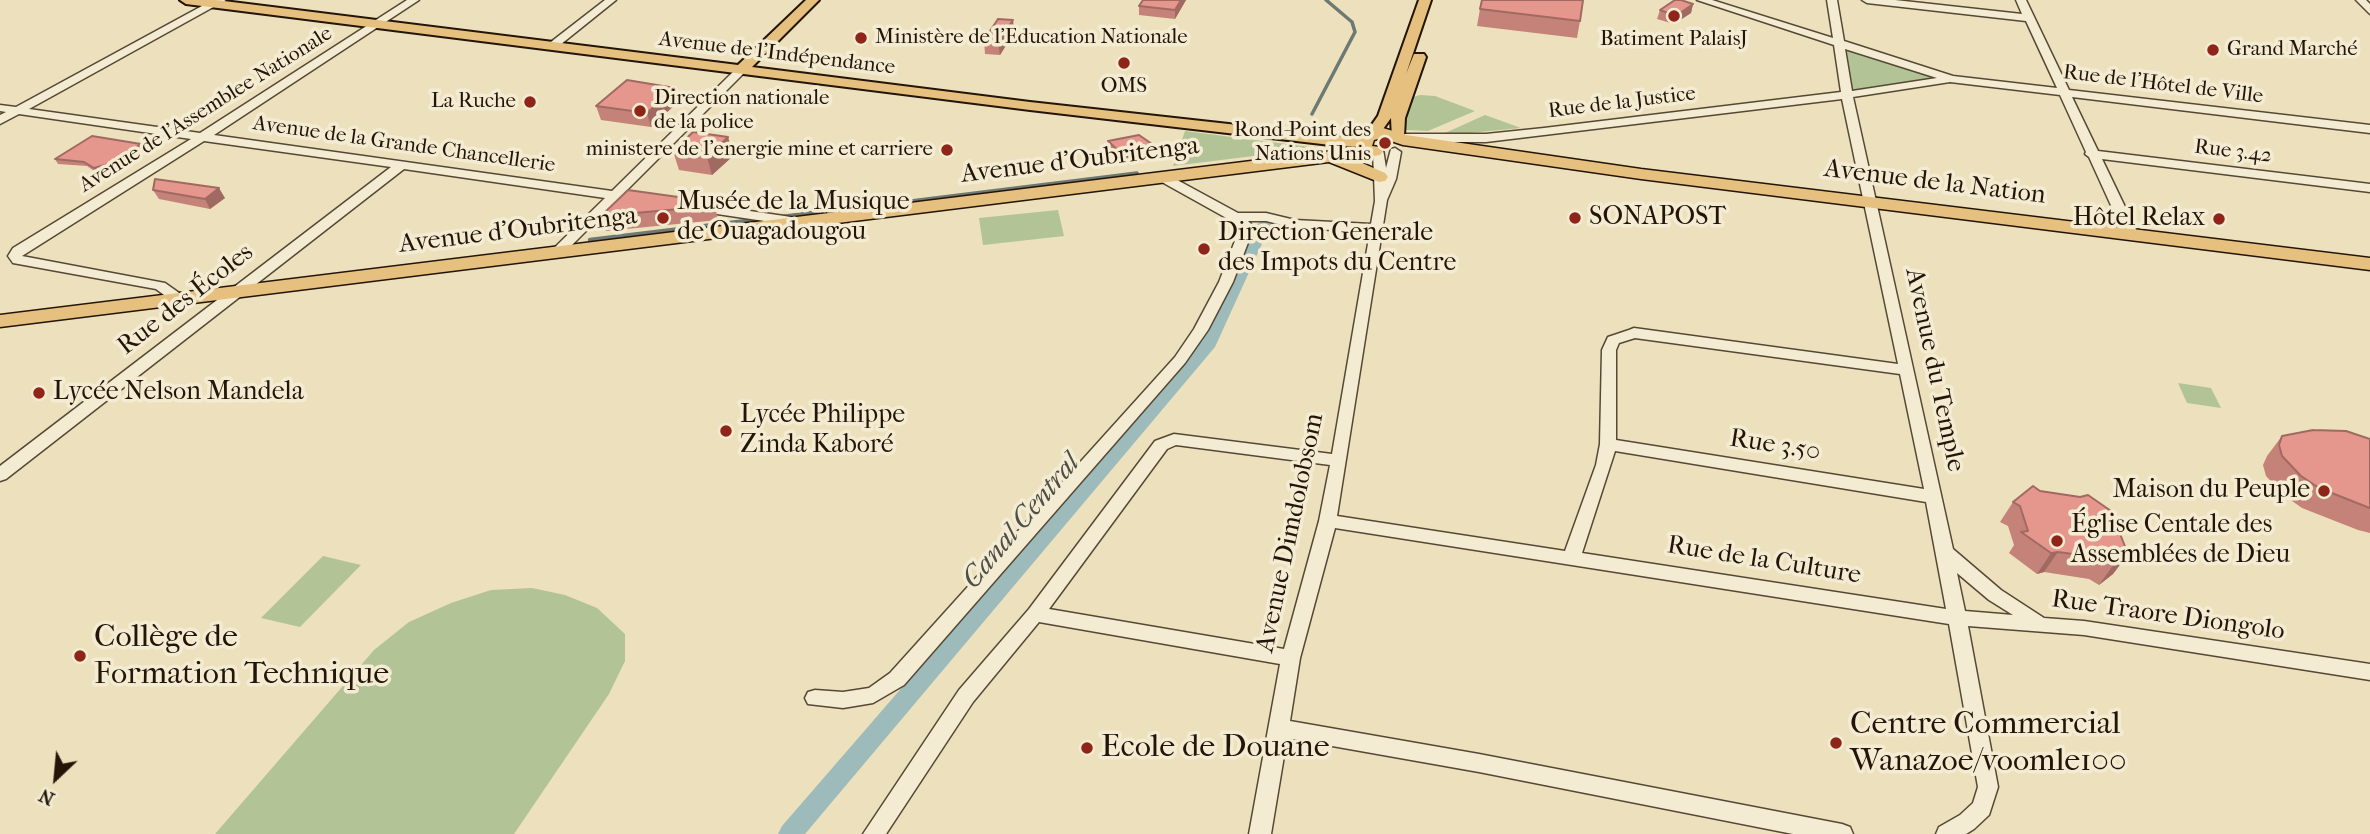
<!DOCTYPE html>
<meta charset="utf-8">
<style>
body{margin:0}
#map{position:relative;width:2370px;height:834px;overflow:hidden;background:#ece1bc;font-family:"IM FELL French Canon",serif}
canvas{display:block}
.north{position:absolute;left:21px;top:743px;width:70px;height:70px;-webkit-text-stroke:5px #f3ecd3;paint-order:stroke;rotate:206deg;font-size:19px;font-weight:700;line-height:28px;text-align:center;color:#241508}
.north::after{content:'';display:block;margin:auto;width:24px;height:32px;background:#241508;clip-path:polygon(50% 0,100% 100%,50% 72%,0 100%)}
</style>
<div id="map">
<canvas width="2370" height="834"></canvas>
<div class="north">N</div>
</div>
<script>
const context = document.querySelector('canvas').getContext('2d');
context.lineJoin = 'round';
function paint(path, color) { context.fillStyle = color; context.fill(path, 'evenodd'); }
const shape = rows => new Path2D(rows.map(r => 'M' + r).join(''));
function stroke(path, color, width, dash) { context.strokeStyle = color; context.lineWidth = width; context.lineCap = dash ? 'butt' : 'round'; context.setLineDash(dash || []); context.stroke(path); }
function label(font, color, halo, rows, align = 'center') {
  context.font = font + ' "IM FELL French Canon",serif'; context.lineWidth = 7; context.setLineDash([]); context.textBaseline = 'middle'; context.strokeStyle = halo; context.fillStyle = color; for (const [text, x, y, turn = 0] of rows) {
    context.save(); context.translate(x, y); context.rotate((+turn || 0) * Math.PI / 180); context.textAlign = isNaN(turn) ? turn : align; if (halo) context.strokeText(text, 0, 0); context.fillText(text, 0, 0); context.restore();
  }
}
paint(shape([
 [1846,49,1937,78,1850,91],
 [1420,95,1435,96,1475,111,1428,131,1406,130,1405,121,1413,97],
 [1485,115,1521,128,1469,133,1445,133],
 [1185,131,1318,148,1173,166],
 [1058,210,1064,236,983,245,979,218],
 [2178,383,2211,388,2221,408,2187,403],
 [323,556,361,565,300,627,261,618],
 [532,588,565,595,597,608,625,634,625,661,609,694,514,834,215,834,374,650,409,622,451,603,491,590]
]), '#b2c495');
stroke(shape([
 [1312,114,1355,32,1352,22,1326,0],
 [806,214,1137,173]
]), '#6d7973', 3.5);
stroke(shape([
 [782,217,820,212],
 [590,240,763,219]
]), '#6d7973', 4.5);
paint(shape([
 [1264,220,1271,224,1215,347,805,834,778,834,782,826,1202,341,1257,224,1264,220]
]), '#9dbbbb');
const minor = shape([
 [213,0,226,0,29,109,200,133,407,0,419,0,214,135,612,191,736,69,746,71,624,193,647,196,647,202,618,199,560,257,550,257,548,254,605,198,404,169,6,479,0,481,0,466,391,167,204,141,22,256,165,283,182,295,184,298,182,301,172,301,156,289,13,263,8,256,13,248,191,139,19,114,0,124,0,115,6,112,0,111,0,105,16,107,213,0],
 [605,0,616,0,555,49,547,49,547,45,605,0],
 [1697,0,1712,0,1833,38,1827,0,1837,0,1844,41,1953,76,2057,88,2026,21,1867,3,1862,0,1895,0,2022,14,2016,0,2026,0,2069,90,2370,125,2370,133,2072,97,2098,151,2370,184,2370,192,2102,159,2138,234,2131,238,2124,234,2089,157,2085,154,2086,152,2060,95,1950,82,1853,97,1953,549,2001,590,2044,618,2084,621,2370,664,2370,680,2084,635,1968,626,1998,787,1989,815,1974,829,1966,834,1936,834,1939,827,1960,815,1973,803,1978,787,1949,624,1335,528,1300,658,1290,721,1479,754,1842,824,1850,827,1853,834,1793,834,1479,772,1287,738,1271,834,1249,834,1280,664,1039,622,973,702,886,834,863,834,959,690,1029,609,1155,441,1174,434,1332,454,1370,232,1295,228,1266,221,1248,221,1254,227,1233,282,1208,330,1185,363,904,685,873,703,843,708,808,704,805,698,808,692,815,690,843,692,869,688,890,673,1175,357,1194,329,1219,282,1240,228,1230,220,1160,181,1160,175,1168,175,1238,213,1266,213,1295,220,1371,224,1375,201,1373,152,1379,148,1383,149,1386,168,1391,149,1395,148,1401,152,1396,179,1387,200,1337,516,1565,551,1596,465,1600,444,1602,350,1608,337,1629,330,1634,328,1898,364,1842,99,1486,142,1405,142,1399,138,1405,134,1486,134,1544,128,1841,92,1834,45,1697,0],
 [1845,49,1937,78,1852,91,1845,49],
 [1635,338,1900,374,1924,489,1616,440,1616,350,1619,343,1635,338],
 [1176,445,1330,465,1319,521,1284,649,1049,609,1167,449,1176,445],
 [1615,451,1926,502,1946,609,1582,553,1615,451],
 [1957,573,1989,600,2013,615,1965,611,1957,573],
 [2356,0,2366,0,2370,4,2370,14,2356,0],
 [695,203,798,218,805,222,798,226,690,210,690,204,695,203]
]);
const major = shape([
 [180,0,216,0,738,65,806,0,819,0,752,67,1030,102,1364,139,1371,143,1364,147,1339,146,1030,110,186,4,180,0],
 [1419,0,1431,0,1406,74,1414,54,1424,54,1426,57,1405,118,1404,136,1402,139,1392,139,1391,118,1378,136,1368,136,1366,133,1378,116,1419,0]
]);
const highway = shape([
 [1383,128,1406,135,1641,169,2370,258,2370,270,1641,179,1403,145,1382,138,1374,140,1372,146,1380,147,1383,151,1380,155,1353,159,1385,173,1388,177,1385,181,1379,182,1329,162,0,327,0,315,1357,148,1355,145,1361,132,1383,128]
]);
stroke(minor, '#564835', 3);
stroke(major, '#241508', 4);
stroke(highway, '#241508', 3);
paint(minor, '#f3ecd3');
paint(major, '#e6c07e');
paint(highway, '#e6c07e');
paint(shape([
 [1143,0,1186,0,1175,19,1139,15,1139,6],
 [1693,4,1691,13,1674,24,1657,19,1660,10],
 [1480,9,1580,21,1577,38,1477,26],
 [1013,20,1014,33,1000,55,985,54,984,40],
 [675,88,678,102,651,127,601,120,596,106],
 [728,137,733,156,712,175,679,170,673,151],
 [1108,141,1152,144,1152,153,1147,161,1124,165,1108,150],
 [144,149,112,168,97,173,87,166,58,164,55,159],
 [153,190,225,198,210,209,159,199],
 [714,202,718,220,606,231,601,216],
 [2282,436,2370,439,2370,533,2358,530,2302,508,2285,496,2266,476,2263,465,2267,456],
 [2013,502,2128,554,2113,574,2099,585,2089,579,2044,572,2037,574,2009,553,2014,545,2008,526,2000,522]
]), '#c58279');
paint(shape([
 [1181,0,1186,0,1175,19,1175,10],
 [1693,4,1691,13,1674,24,1676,16],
 [1013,20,1014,33,1000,55,998,42],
 [675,88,678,102,651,127,647,113],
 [728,137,733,156,712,175,707,157],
 [141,144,144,149,112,168,97,173,94,168],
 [1152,144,1152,153,1147,161,1124,165,1123,155],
 [219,188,225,198,210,209,205,199],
 [2058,552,2044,572,2037,574,2051,553],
 [2128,554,2113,574,2099,585,2114,564]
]), '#a06a63');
const building = shape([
 [1143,0,1181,0,1175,10,1139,6,1143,0],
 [1482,0,1583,0,1580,21,1480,9,1482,0],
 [1675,0,1681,0,1693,4,1676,16,1660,10,1675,0],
 [998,19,1013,20,998,42,984,40,998,19],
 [627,80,675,88,647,113,596,106,627,80],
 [693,132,728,137,707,157,673,151,693,132],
 [1139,135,1152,144,1146,151,1123,155,1108,141,1139,135],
 [92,136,141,144,109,164,94,168,84,162,55,159,92,136],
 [155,179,219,188,205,199,153,190,155,179],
 [628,190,714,202,714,206,601,216,628,190],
 [2313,430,2346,431,2370,439,2370,508,2319,488,2301,476,2282,456,2279,445,2282,436,2313,430],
 [2033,486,2040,491,2080,497,2088,495,2111,511,2128,554,2114,564,2103,558,2058,552,2051,553,2021,532,2028,531,2020,506,2013,502,2033,486]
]);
paint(building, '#e5978d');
stroke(building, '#a06a63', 2);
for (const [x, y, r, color] of [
 [1674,16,7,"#8f2418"],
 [861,38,7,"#8f2418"],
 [2213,50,7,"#8f2418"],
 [1124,63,7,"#8f2418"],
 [530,102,7,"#8f2418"],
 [640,111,7,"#8f2418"],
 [1385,143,7,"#8f2418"],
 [947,150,7,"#8f2418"],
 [663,218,7,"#8f2418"],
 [1575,218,7,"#8f2418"],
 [2219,219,7,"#8f2418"],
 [1204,249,7,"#8f2418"],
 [39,393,7,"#8f2418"],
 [726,431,7,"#8f2418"],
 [2324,491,7,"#8f2418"],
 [2057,541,7,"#8f2418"],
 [80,656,7,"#8f2418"],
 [1836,743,7,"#8f2418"],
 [1087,748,7,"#8f2418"]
]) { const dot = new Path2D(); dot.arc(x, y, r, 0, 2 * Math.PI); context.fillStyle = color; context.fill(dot); stroke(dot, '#f3ecd3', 2.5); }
label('21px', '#241508', '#f3ecd3', [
 ["Ministère de l'Education Nationale",875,38],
 ["Batiment PalaisJ",1674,40,"center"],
 ["Grand Marché",2227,50],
 ["OMS",1124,87,"center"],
 ["Direction nationale",654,99],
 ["de la police",654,123],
 ["La Ruche",516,102,"right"],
 ["Rond-Point des",1371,131,"right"],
 ["Nations Unis",1371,155,"right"],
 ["ministere de l'energie mine et carriere",933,150,"right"]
], 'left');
label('21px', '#241508', '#f3ecd3', [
 ["Avenue de l'Indépendance",777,54,7],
 ["Rue de l'Hôtel de Ville",2163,85,7],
 ["Rue de la Justice",1622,103,-7],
 ["Avenue de l'Assemblee Nationale",206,110,-32],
 ["Avenue de la Grande Chancellerie",404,145,8],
 ["Rue 3.42",2233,152,7]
]);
label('26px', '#241508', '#f3ecd3', [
 ["Avenue d'Oubritenga",1080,161,-7],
 ["Avenue de la Nation",1935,183,7],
 ["Avenue d'Oubritenga",518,231,-7],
 ["Rue des Écoles",186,300,-38],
 ["Avenue du Temple",1934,370,78],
 ["Rue 3.50",1775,446,9],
 ["Avenue Dimdolobsom",1291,533,-78],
 ["Rue de la Culture",1764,561,9],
 ["Rue Traore Diongolo",2168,616,8]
]);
label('26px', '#241508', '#f3ecd3', [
 ["Musée de la Musique",677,203],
 ["de Ouagadougou",677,233],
 ["SONAPOST",1589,218],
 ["Hôtel Relax",2205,219,"right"],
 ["Direction Generale",1218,234],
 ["des Impots du Centre",1218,264],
 ["Lycée Nelson Mandela",53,393],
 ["Lycée Philippe",740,416],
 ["Zinda Kaboré",740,446],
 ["Maison du Peuple",2310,491,"right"],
 ["Église Centale des",2071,526],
 ["Assemblées de Dieu",2071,556]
], 'left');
label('italic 28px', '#4e4f47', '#f3ecd3', [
 ["Canal Central",1022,522,-50]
]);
label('32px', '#241508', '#f3ecd3', [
 ["Collège de",94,638],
 ["Formation Technique",94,675],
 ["Centre Commercial",1850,725],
 ["Wanazoe/voomle100",1850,762],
 ["Ecole de Douane",1101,748]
], 'left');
</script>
